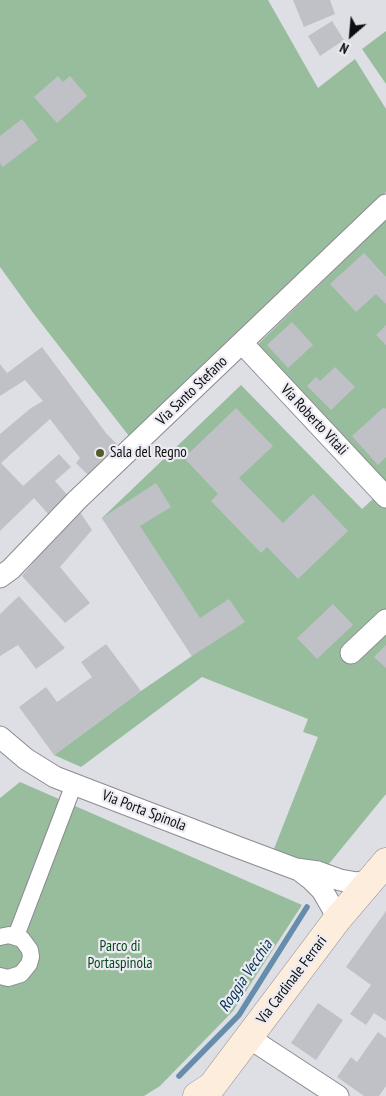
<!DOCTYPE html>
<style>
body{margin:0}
#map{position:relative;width:386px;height:1096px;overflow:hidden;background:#dedee5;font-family:"PT Sans Narrow",sans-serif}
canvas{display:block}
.north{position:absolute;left:326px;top:10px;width:50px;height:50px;-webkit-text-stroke:4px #ecebf2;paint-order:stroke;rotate:207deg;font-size:14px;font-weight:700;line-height:20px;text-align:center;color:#0e0e10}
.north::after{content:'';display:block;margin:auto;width:18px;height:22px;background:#0e0e10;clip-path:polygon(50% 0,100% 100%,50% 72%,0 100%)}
</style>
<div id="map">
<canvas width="386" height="1096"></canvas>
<div class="north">N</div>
</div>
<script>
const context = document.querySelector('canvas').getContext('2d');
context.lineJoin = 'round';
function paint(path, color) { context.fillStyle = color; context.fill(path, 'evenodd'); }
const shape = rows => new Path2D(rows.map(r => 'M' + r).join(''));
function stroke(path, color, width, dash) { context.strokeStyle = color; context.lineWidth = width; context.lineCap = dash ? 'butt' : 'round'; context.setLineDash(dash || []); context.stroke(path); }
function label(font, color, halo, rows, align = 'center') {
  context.font = font + ' "PT Sans Narrow",sans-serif'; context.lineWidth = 4.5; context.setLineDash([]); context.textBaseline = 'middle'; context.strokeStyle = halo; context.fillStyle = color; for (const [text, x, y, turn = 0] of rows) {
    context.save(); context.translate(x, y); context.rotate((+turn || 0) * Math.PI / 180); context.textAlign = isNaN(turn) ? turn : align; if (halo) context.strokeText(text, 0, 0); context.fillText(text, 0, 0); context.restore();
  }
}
paint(shape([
 [0,0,268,0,318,88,355,59,386,109,386,192,129,436,34,314,0,267],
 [386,31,386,84,362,49],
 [386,220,386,794,328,865,270,859,318,737,303,732,308,719,202,677,81,767,54,755,141,691,192,656,102,518,241,385,362,509,385,488,254,348],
 [20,782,302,905,233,1011,160,1086,144,1096,0,1096,0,798]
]), '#98bd9d');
stroke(shape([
 [179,1076,239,1015,307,907]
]), '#668dab', 5.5);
paint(shape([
 [293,0,330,0,335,14,304,27],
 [332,21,344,40,320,56,308,36],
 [58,76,63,82,70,76,87,96,57,123,34,97],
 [22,119,38,140,3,167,0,163,0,136],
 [364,253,386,277,386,304,376,294,356,312,330,284],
 [292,322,313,345,288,368,267,345],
 [386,325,386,345,376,335],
 [42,347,106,433,121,448,90,477,76,463,80,458,50,419,1,463,27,490,23,486,59,454,71,467,55,481,69,497,49,515,34,498,0,531,0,434,31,408,43,401,25,380,0,396,0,364,7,373],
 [335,367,355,387,331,410,307,386,316,377,320,381],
 [384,407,386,409,386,457,378,465,352,436],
 [236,408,273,446,239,478,283,523,313,494,348,531,298,579,267,547,261,553,211,501,218,494,184,458],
 [156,483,171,507,140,526,200,618,229,599,245,622,192,656,102,518],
 [80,512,92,530,60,567,90,603,65,623,22,576,63,527],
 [19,596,65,648,36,669,18,645,0,656,0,614],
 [333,604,353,625,317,659,297,638],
 [106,644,141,691,54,755,19,707,46,687,57,702,92,677,81,662],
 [386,645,386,668,374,657],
 [386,911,386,1021,374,1013,366,1025,350,1014,371,985,346,967],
 [318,1003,343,1020,316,1060,291,1043],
 [378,1032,386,1038,386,1086,379,1096,364,1096,337,1077,351,1057,357,1062]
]), '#c0c1c7');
const pedestrian = shape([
 [16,936,74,784],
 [0,937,9,935,22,939,30,950,31,957,29,964,21,974,8,978,0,976]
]);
const minor = shape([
 [242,343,386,497],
 [0,577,11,569,77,500,386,205],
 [351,653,386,620],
 [0,737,26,759,55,777,240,848,296,869,318,872,340,880,357,883,371,880],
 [299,870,311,879,322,890,333,909,336,921],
 [257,1043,338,1096]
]);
const secondary = shape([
 [197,1096,212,1086,336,921,386,862]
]);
stroke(pedestrian, '#8b8b91', 18);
stroke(minor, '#8b8b91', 23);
stroke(secondary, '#8b8b91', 29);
stroke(pedestrian, '#fff', 16);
stroke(minor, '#fff', 21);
stroke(secondary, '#fceddd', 28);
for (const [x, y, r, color] of [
 [100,453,5,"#555c2a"]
]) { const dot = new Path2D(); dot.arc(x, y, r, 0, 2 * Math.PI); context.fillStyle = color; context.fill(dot); stroke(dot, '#ecebf2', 2); }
label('15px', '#0e0e10', '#ecebf2', [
 ["Via Santo Stefano",192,391,-44],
 ["Via Roberto Vitali",314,420,47],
 ["Via Porta Spinola",144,811,21],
 ["Via Cardinale Ferrari",292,980,-53]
]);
label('15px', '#0e0e10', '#ecebf2', [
 ["Sala del Regno",110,453]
], 'left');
label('15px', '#08481e', '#ecebf2', [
 ["Parco di",120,947],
 ["Portaspinola",120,964]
]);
label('italic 16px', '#003352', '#ecebf2', [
 ["Roggia Vecchia",246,976,-56]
]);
</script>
